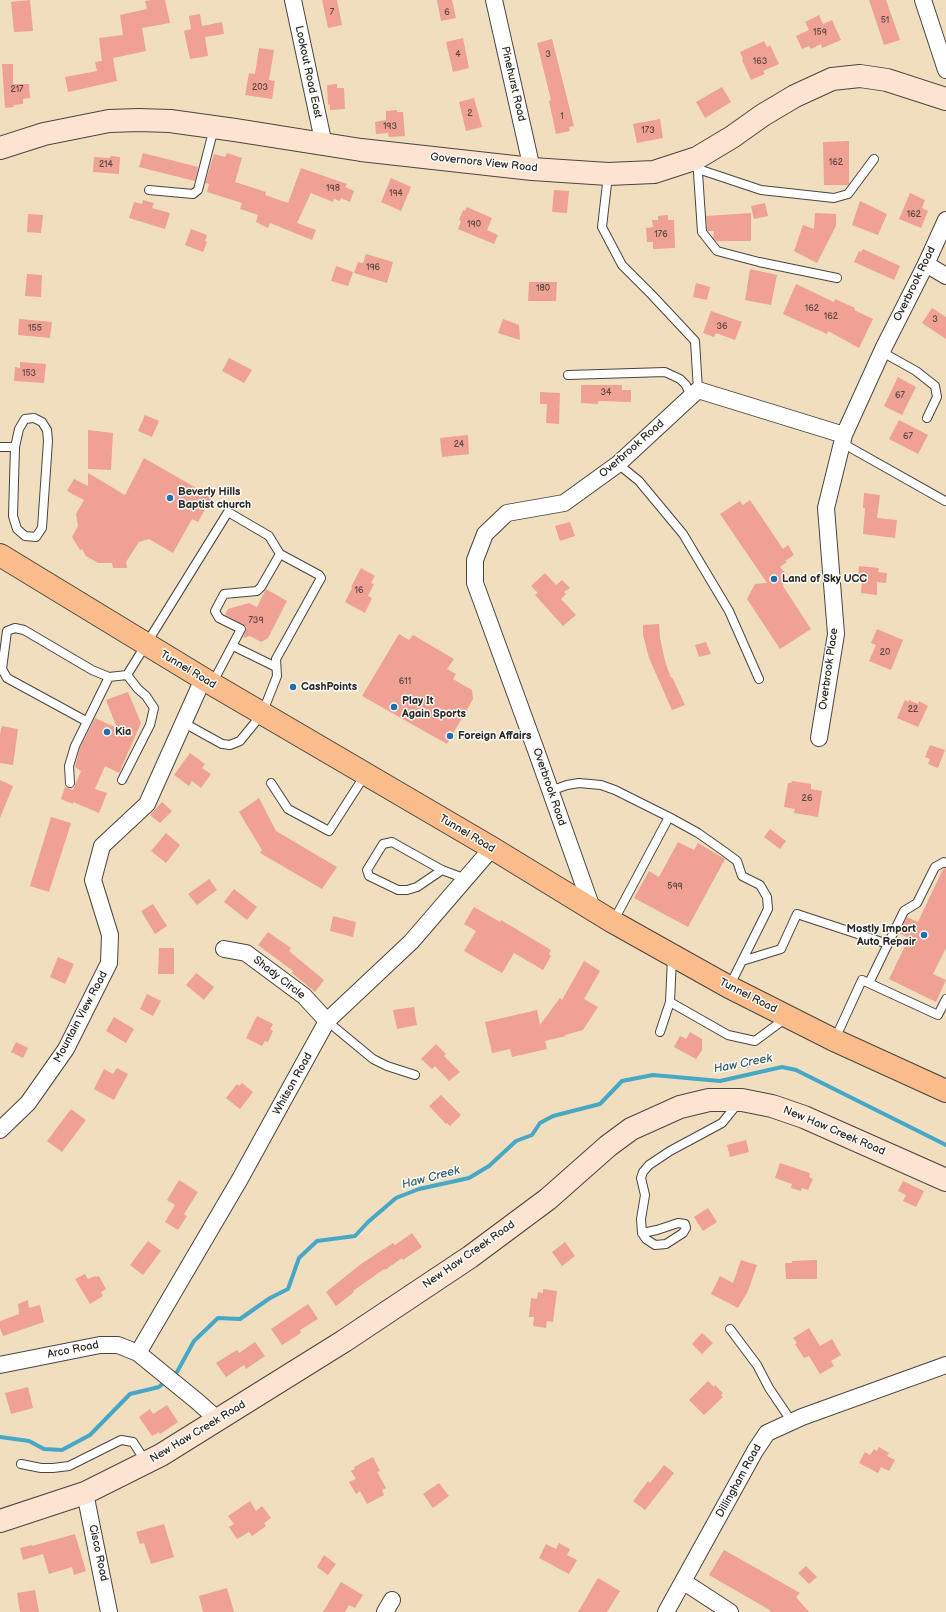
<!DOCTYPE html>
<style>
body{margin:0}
canvas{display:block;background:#f0debf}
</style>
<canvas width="946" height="1612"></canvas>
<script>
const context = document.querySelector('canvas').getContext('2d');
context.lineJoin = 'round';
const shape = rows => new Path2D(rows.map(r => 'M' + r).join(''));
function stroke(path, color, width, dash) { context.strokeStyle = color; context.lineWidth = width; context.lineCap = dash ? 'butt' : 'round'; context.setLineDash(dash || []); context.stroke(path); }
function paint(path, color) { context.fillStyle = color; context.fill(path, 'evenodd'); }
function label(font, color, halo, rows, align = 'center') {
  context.font = font + ' "Balsamiq Sans",sans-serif'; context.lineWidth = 3; context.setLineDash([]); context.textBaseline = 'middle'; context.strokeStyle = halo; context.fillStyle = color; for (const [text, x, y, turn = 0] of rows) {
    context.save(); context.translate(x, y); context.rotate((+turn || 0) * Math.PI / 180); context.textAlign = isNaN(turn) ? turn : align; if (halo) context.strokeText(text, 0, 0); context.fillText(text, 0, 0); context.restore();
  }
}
stroke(shape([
 [171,1377,177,1372,194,1341,218,1318,240,1319,270,1298,288,1289,299,1258,317,1241,355,1236,368,1222,396,1198,419,1189,469,1178,489,1166,516,1141,532,1135,540,1123,553,1116,600,1104,622,1081,653,1075,720,1081,782,1067,796,1070,946,1145],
 [0,1437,29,1441,44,1449,62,1450,90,1435,130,1394,159,1387,166,1381]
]), '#47a7c6', 4);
paint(shape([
 [30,0,33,31,14,32,11,2],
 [152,0,165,0,170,23,142,28,146,51,113,58,117,81,68,92,65,77,97,71,95,62,102,61,99,38,123,35,120,15,147,9,145,1],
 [322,0,337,0,342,25,328,28],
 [437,0,452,0,456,18,441,21],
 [869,0,886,0,900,40,884,45],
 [200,14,202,26,222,22,224,34,205,37,208,56,190,59,184,31,191,29,189,16],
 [819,15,823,24,832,20,841,40,822,48,821,44,811,49,809,46,802,49,796,36,809,30,805,22],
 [463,38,469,68,453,72,446,42],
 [552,39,574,126,569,127,570,131,556,134,549,101,551,100,537,43],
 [764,41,767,47,770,45,779,64,763,71,765,74,751,80,742,60,743,59,740,52],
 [259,48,274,50,269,80,275,81,272,99,245,95,249,73,255,74],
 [2,64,13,64,13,84,29,84,30,98,23,99,23,104,13,105,14,107,5,108],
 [337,84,337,88,344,88,345,109,330,110,330,104,328,105,327,85],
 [722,87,731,102,705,118,696,102],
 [474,98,482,127,466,131,459,102],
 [397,110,397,112,403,112,405,136,389,137,388,133,376,134,375,122,386,120,386,111],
 [660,119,663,138,637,143,633,124],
 [849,141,849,184,848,185,824,185,823,142],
 [143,153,198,167,195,181,139,167],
 [227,153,242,158,235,182,266,192,265,195,288,203,301,168,347,184,345,187,354,191,350,202,341,198,340,201,334,199,333,202,311,193,297,223,316,230,312,240,270,223,268,228,256,222,258,215,240,209,242,203,207,192,209,184,205,183,214,154,225,157],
 [110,156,120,157,119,174,93,172,94,157,110,158],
 [391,178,411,187,401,211,381,202],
 [554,190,569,191,567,213,552,212],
 [910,193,925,200,922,208,928,211,921,228,899,219],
 [143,200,154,203,152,208,170,213,165,229,129,218,134,202,142,204],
 [860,201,887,214,878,235,852,225],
 [765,203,768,216,754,219,751,206],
 [467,207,492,218,487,230,498,235,494,244,458,229,461,221,459,220,463,210,465,211],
 [751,213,751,241,716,241,713,238,714,231,708,231,707,230,706,216],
 [815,213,836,214,836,226,817,263,794,251,803,225,814,229],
 [28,214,43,215,41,233,27,232],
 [668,215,668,220,674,220,675,248,653,249,653,242,647,242,646,228,653,227,652,220,658,220,658,216],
 [191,229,207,235,205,241,207,242,203,252,185,245],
 [863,249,900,266,894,280,854,262,859,251,861,252],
 [366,254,393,262,387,283,354,273,358,262,363,263],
 [336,266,353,272,348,286,331,281],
 [750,269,777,275,771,305,745,300],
 [27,274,42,275,41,297,25,296],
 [529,282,557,282,556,301,528,301],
 [696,283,710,287,707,300,693,297],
 [796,284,834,302,835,299,855,308,854,310,873,319,859,348,828,331,827,334,783,314],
 [932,308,946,317,946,339,922,323],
 [711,311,742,322,735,340,716,333,714,337,703,333],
 [19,319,52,322,50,338,18,335],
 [503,319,519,325,520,340,498,333],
 [229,358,252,370,244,383,222,371],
 [20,362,46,364,44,383,14,381,15,367,20,368],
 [898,377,916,387,902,415,884,406],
 [581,385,622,385,622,390,631,390,631,402,598,401,598,404,581,403],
 [540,392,560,393,559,424,546,423,547,404,540,404],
 [145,415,159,421,152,437,138,431],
 [899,420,928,435,918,454,889,439],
 [88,430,113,433,111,470,88,469],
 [468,435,469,454,442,457,440,438],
 [144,458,212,497,198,522,192,519,173,553,149,539,139,542,126,562,127,568,113,568,112,563,98,563,86,556,82,549,80,550,72,537,78,526,76,514,84,500,67,491,74,479,88,486,88,473,125,495],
 [864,493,880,495,877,518,897,520,895,538,863,534,865,508,863,508],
 [750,500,783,549,788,545,794,555,785,561,787,562,780,567,786,574,783,586,811,629,780,649,747,599,755,584,767,583,720,514,740,501,743,505],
 [570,522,575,536,560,541,555,526],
 [859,566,879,568,878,572,887,573,886,583,877,582,877,595,861,593,862,579,858,579],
 [361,568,375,576,371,583,374,584,368,596,372,598,365,613,345,602,352,588,351,587],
 [545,573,556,585,562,580,570,588,564,592,566,594,561,599,576,615,563,626,535,595,538,593,531,586],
 [266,589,287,601,268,638,261,642,250,636,243,638,247,627,225,615,228,609,249,603,257,607],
 [659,624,660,638,665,661,671,678,672,677,685,705,672,710,649,658,643,635,643,625],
 [877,629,903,640,891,670,869,661,876,645,871,643],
 [399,634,409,640,413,635,454,659,447,669,456,674,453,679,472,690,473,699,447,744,362,696],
 [706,642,711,654,699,657,695,645],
 [128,692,141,723,119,773,105,766,95,789,107,793,99,813,73,802,73,804,61,799,65,787,73,790,75,785,81,771,75,767,80,748,95,718,117,728,106,700],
 [905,700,908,702,909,700,918,704,919,701,928,706,918,727,897,718],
 [2,726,18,729,13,765,0,763,0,734],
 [930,745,945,750,938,768,928,764,930,759,925,757],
 [190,753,205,764,202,768,211,774,201,788,192,781,189,786,174,775],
 [0,780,13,786,0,818],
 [792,781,811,784,811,789,822,791,818,817,794,813,795,809,784,807,788,783,791,783],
 [259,798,276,831,337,867,322,889,260,853,262,850,239,812],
 [162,802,172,811,160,823,150,815],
 [51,817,71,823,49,892,30,886],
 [770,829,786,841,780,849,764,837],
 [166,833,180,845,166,863,151,851],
 [678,842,694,850,698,843,725,859,688,927,634,898,649,871,659,877],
 [946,868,946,948,933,974,946,980,936,1002,889,979,909,938,899,933,907,917,918,922,943,869],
 [209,879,217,890,197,905,188,894],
 [234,889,257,907,247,920,224,902],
 [153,904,167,926,155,934,141,911],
 [474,907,500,922,501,920,551,950,549,954,551,956,543,970,514,953,502,973,464,951,476,931,464,924],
 [333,916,356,922,353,937,330,931],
 [268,932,291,948,289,951,324,980,315,992,292,973,293,971,258,945],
 [159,948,174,948,174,974,158,974],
 [58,957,74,964,65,984,50,977],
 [584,961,600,971,584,999,598,1007,583,1030,565,1035,566,1036,545,1041,547,1049,512,1057,510,1049,492,1053,485,1022,537,1010,540,1025,560,998,562,1000],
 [196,973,214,987,204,1000,186,985],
 [147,994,161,1001,153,1016,140,1009],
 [414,1007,417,1025,397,1029,393,1010],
 [257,1016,273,1024,270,1029,273,1031,268,1042,265,1041,262,1046,246,1038],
 [114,1017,134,1029,126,1043,106,1031],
 [690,1032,702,1039,702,1050,696,1059,674,1047,680,1036,686,1039],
 [16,1042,28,1048,23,1058,11,1052],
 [436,1044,446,1054,444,1056,460,1072,449,1081,435,1066,432,1069,421,1059],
 [117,1068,128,1074,114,1100,94,1089,104,1069,113,1074],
 [242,1083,253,1092,240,1109,226,1098,237,1084,239,1086],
 [441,1095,461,1115,450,1126,447,1123,446,1124,429,1106],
 [71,1109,86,1120,62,1152,47,1141],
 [746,1140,749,1152,730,1157,727,1145],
 [780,1163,810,1173,809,1177,813,1179,808,1190,802,1188,801,1191,791,1188,792,1184,775,1178],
 [179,1180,198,1192,184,1214,187,1216,178,1230,165,1222,175,1205,167,1200],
 [903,1181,924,1191,916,1207,903,1201,906,1195,898,1191],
 [708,1208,717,1222,703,1231,694,1217],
 [412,1233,422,1247,403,1260,402,1258,385,1270,384,1269,353,1291,354,1292,336,1306,326,1292,361,1264,393,1243,395,1245],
 [148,1241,161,1251,143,1275,130,1265],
 [565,1242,575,1256,562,1266,552,1252],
 [741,1260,757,1265,748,1291,738,1308,711,1294,720,1276,733,1283],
 [817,1260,817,1279,786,1279,785,1263,792,1263,792,1261],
 [85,1274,88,1279,95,1276,96,1277,99,1276,106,1289,101,1292,103,1296,90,1304,75,1279],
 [543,1289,557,1291,553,1322,547,1321,546,1328,533,1326,534,1317,529,1317,531,1298,537,1299,538,1292,543,1293],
 [28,1300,29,1308,40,1305,44,1322,3,1336,0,1328,0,1321,19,1314,18,1304],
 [308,1304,318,1319,300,1330,301,1333,282,1345,271,1329],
 [809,1328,820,1346,832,1339,841,1355,831,1361,834,1366,820,1374,809,1356,804,1358,795,1344,797,1343,793,1338],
 [702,1333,713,1343,702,1354,692,1344],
 [255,1342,265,1356,246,1369,244,1365,226,1377,216,1363,237,1350,239,1353],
 [708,1381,714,1387,715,1385,723,1393,721,1395,723,1397,704,1415,689,1400],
 [28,1387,33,1408,11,1414,5,1393],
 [167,1405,178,1422,160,1434,159,1432,152,1436,139,1417,150,1409,153,1414],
 [879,1447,889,1453,887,1456,895,1460,889,1471,881,1467,878,1473,859,1463,865,1452,870,1455,874,1449,877,1451],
 [373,1457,380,1471,377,1472,386,1488,382,1490,384,1495,367,1504,360,1491,356,1494,349,1482,356,1479,351,1471,355,1469,354,1467],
 [664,1465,674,1473,645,1510,633,1501,648,1481,650,1483],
 [439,1483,449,1496,433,1508,423,1494],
 [250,1501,256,1511,262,1506,271,1518,264,1523,266,1526,252,1536,249,1532,237,1539,229,1527,234,1524,228,1516],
 [164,1524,174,1557,151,1564,144,1543,140,1544,136,1532],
 [75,1534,86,1571,74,1575,72,1567,49,1574,43,1554,23,1560,20,1548,32,1545,32,1546],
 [559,1543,570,1549,567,1555,577,1560,569,1574,539,1558,546,1544,556,1549],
 [724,1550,800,1593,796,1597,809,1612,771,1612,768,1609,709,1575],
 [324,1555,336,1564,328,1575,317,1567],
 [806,1566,817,1577,809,1584,798,1573],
 [598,1578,620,1591,607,1612,578,1612],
 [341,1582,363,1595,355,1608,349,1605,345,1612,323,1612],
 [227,1588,234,1612,203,1612,199,1596],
 [35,1590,39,1612,20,1612,17,1593]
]), '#efa194');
const lane = shape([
 [697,158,702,232,717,251,759,262,837,278],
 [698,169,761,190,834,198,848,194,874,159],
 [608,175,602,227,622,265,651,294,695,341,698,390],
 [149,190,193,194,198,190,214,128],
 [882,352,916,371,935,386,937,397,927,418],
 [568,375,665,372,680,379,686,385,691,397],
 [34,418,42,422,47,430,48,441,42,528,36,537,25,536,17,529,13,516,15,447,19,429,25,419,34,418],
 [842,443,945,501],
 [0,447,15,447],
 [618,464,639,481,683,534,729,611,759,679],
 [233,646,276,667],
 [86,721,7,678,2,669,7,631,15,628,24,630,92,670,109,677],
 [184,723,222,744,230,745,240,741,262,714,277,676,276,659,321,578,319,575,280,554,261,587,257,591,224,594,215,611,219,618,241,629,212,684],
 [122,780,150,725,154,708,146,696,138,689,127,675],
 [70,783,69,766,75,746,109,677,127,675,228,512,269,536,280,554],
 [271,783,288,809,329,831,365,775],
 [550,791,567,785,579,783,601,785,615,790,669,817,613,922],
 [669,817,698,833,725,852,737,861,742,876,760,885,767,897,768,909,742,961],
 [442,870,417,887,407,890,398,890,369,876,367,870,383,844,392,842,442,870,466,879],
 [672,958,670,1002,728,1035,755,1041,786,1018],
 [869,983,904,911,917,903,935,867,944,862,946,863],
 [729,987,742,961,781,949,797,914,888,944],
 [327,1021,373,1059,387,1066,415,1075],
 [660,1032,670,1002],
 [835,1039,862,980,938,1015,946,999],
 [642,1233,657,1230,678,1223,685,1224,686,1228,683,1233,666,1244,655,1245,646,1239,642,1233,641,1219,645,1195,641,1178,643,1172,649,1165,670,1151,722,1123,739,1102],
 [730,1329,757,1365,769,1388,792,1422],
 [21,1464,41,1468,53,1468,69,1466,121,1440,133,1442,146,1462]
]);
const street = shape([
 [293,0,324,145],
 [494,0,532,169],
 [923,0,946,70],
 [926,264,946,276],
 [819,738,836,634,826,508,844,435,884,347,926,264,946,220],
 [593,911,537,753,475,583,475,560,485,534,507,513,564,503,618,464,698,390,844,435],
 [224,949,246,953,304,996,327,1021],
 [0,1130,28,1103,66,1049,109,963,110,935,93,880,102,846,147,804,203,679],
 [138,1353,240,1179,327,1021,411,942,492,848],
 [0,1365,100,1345,118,1345,138,1353,198,1402,217,1419],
 [85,1493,109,1612],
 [684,1582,730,1612],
 [385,1612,392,1600],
 [666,1612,755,1451,767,1433,802,1417,946,1365]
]);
const secondary = shape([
 [0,148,44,134,109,121,139,120,170,121,235,130,361,150,532,169,608,174,654,172,697,158,732,137,763,115,795,96,832,79,860,76,887,80,946,99],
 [0,1521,85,1493,161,1455,344,1341,470,1257,548,1199,608,1146,631,1129,680,1107,709,1100,742,1100,772,1106,804,1117,946,1180]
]);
const primary = shape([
 [0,555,212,684,492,848,613,922,729,987,834,1040,946,1091]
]);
stroke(lane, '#494641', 10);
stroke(street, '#494641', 18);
stroke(secondary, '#494641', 24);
stroke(primary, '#494641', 24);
stroke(lane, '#fff', 8);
stroke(street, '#fff', 16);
stroke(secondary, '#fde4d0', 22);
stroke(primary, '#f9bc8a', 22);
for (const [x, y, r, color] of [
 [170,498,4,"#1f6fb2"],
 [774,579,4,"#1f6fb2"],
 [293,687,4,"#1f6fb2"],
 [394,707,4,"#1f6fb2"],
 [107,732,4,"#1f6fb2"],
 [450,736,4,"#1f6fb2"],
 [924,935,4,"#1f6fb2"]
]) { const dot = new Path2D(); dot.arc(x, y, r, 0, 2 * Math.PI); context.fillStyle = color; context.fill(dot); stroke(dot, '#fdfcf7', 1.5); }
label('9px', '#5c4845', null, [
 ["7",332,13],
 ["6",447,13],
 ["51",885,21],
 ["159",820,33],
 ["4",458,55],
 ["3",548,55],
 ["163",760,62],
 ["203",260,88],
 ["217",17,90],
 ["2",470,114],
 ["1",562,117],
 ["193",390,127],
 ["173",648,131],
 ["162",836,163],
 ["214",106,165],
 ["198",333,189],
 ["194",396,194],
 ["162",914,215],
 ["190",474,225],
 ["176",661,235],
 ["196",373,268],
 ["180",543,289],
 ["162",812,309],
 ["162",831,317],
 ["3",935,320],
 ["36",722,327],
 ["155",35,329],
 ["153",29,374],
 ["34",606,393],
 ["67",900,396],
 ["67",908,437],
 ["24",459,445],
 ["16",359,591],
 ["739",256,621],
 ["20",885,653],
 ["611",405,682],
 ["22",913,710],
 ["26",807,799],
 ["599",675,887]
]);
label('11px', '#2b2b2b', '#fdfcf7', [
 ["Lookout Road East",308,72,78],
 ["Pinehurst Road",513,84,77],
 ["Governors View Road",484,163,6],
 ["Overbrook Road",915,284,-64],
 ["Overbrook Road",632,449,-41],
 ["Overbrook Place",829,669,-82],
 ["Tunnel Road",188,670,31],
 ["Overbrook Road",549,787,71],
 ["Tunnel Road",467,834,31],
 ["Shady Circle",279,978,38],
 ["Tunnel Road",748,996,27],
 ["Mountain View Road",81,1017,-62],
 ["Whitson Road",293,1084,-61],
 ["New Haw Creek Road",834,1131,23],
 ["New Haw Creek Road",469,1255,-35],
 ["Arco Road",73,1350,-11],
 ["New Haw Creek Road",198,1432,-31],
 ["Dillingham Road",739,1481,-61],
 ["Cisco Road",98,1553,78]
]);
label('bold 11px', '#2b2b2b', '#fdfcf7', [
 ["Beverly Hills",178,492],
 ["Baptist church",178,505],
 ["Land of Sky UCC",782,579],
 ["CashPoints",301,687],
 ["Play It",402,701],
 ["Again Sports",402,714],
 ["Kia",115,732],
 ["Foreign Affairs",458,736],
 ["Mostly Import",916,929,"right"],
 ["Auto Repair",916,942,"right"]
], 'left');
label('italic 12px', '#365d69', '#fdfcf7', [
 ["Haw Creek",743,1064,-11],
 ["Haw Creek",431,1178,-15]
]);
</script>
